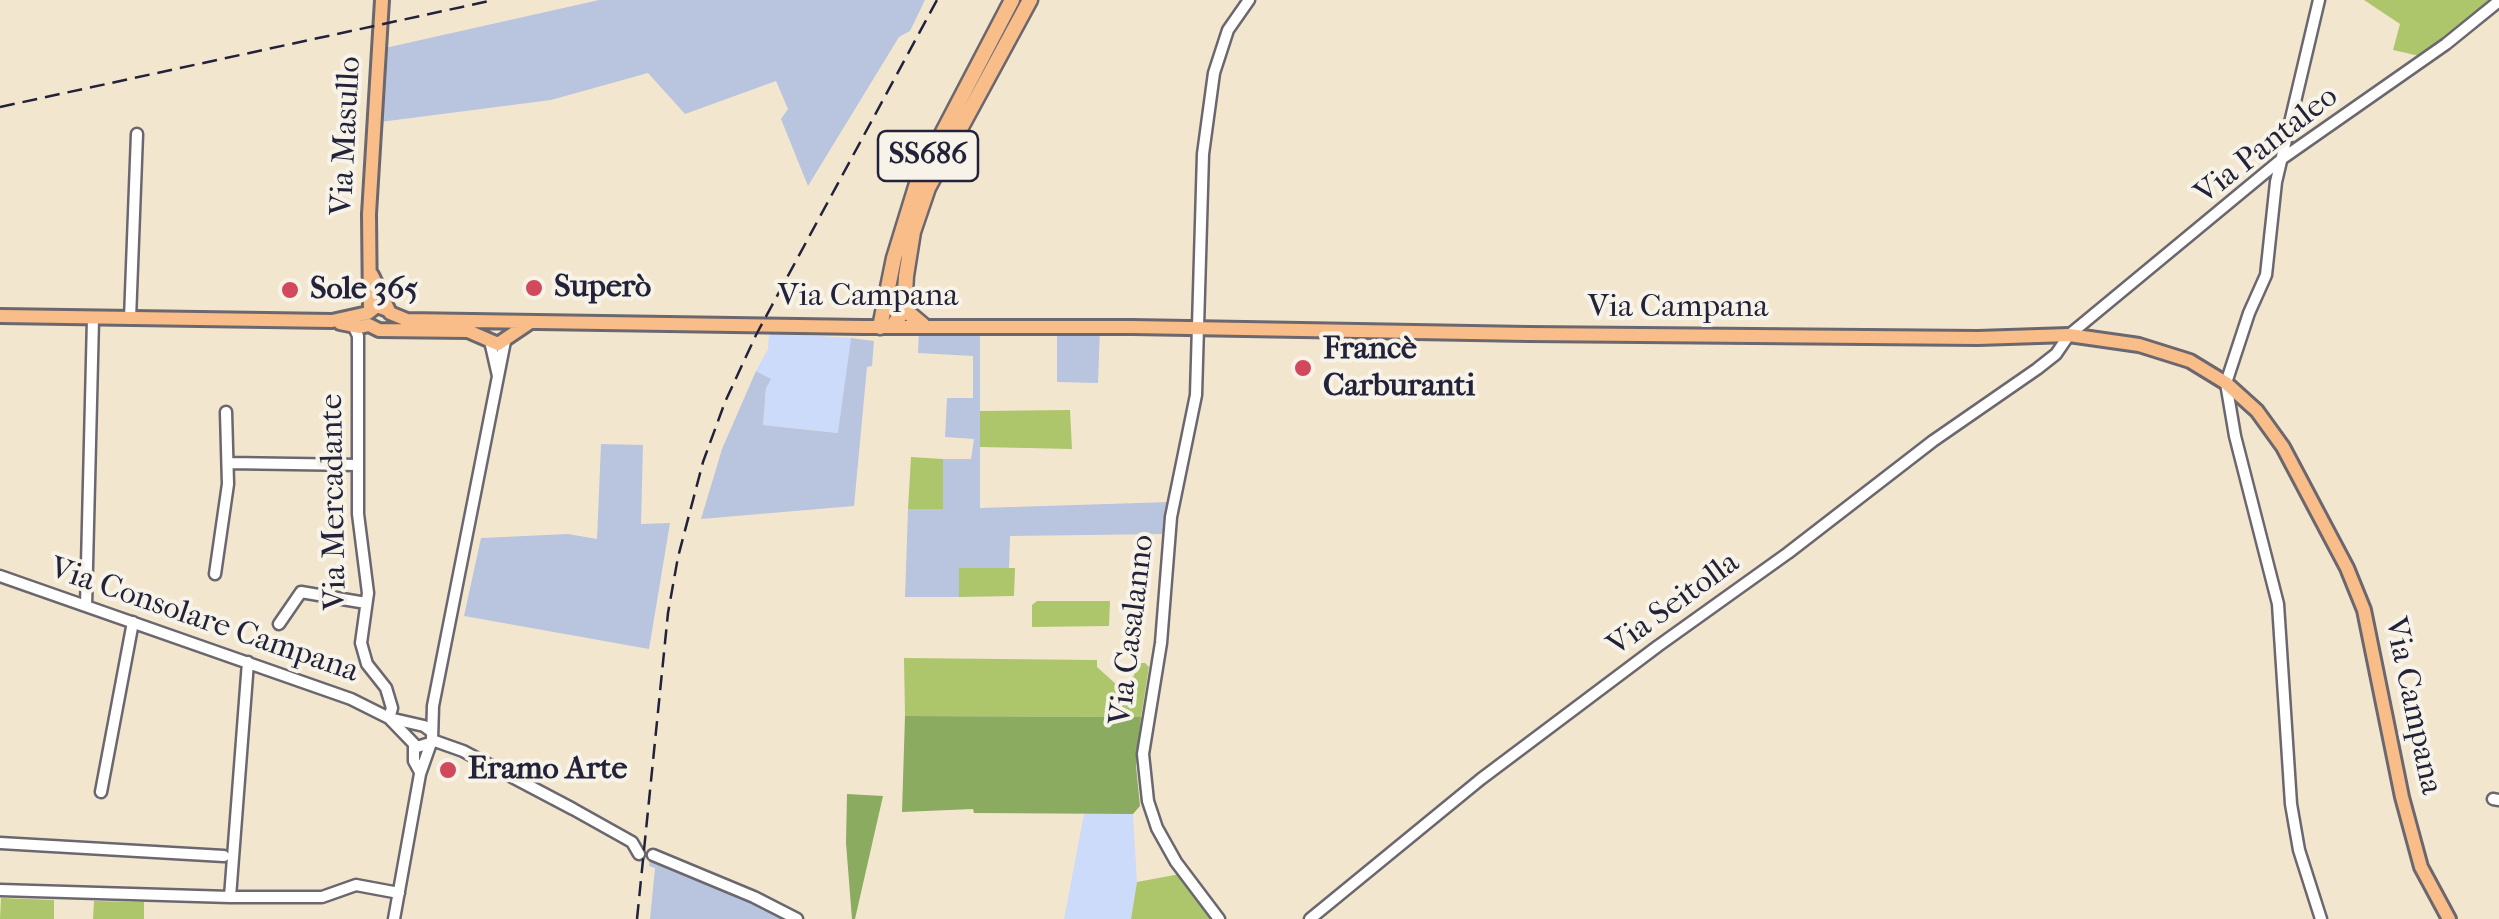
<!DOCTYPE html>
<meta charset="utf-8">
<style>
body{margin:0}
canvas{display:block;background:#f3e6cf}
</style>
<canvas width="2499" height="919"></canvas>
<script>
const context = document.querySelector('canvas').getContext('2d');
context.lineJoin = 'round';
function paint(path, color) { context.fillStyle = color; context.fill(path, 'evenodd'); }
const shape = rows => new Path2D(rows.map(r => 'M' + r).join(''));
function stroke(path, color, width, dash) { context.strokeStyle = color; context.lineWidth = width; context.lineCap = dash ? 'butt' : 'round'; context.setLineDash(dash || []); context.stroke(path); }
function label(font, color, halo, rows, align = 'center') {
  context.font = font + ' "IM FELL French Canon",serif'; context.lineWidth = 8; context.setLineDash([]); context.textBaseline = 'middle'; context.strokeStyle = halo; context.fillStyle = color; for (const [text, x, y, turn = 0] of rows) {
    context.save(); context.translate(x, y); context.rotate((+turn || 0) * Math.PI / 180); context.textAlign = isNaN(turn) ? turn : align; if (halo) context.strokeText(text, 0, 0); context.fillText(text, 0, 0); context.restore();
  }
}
paint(shape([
 [769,333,851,338,839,433,763,425,766,388,770,379,756,371,768,349],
 [1084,814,1133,814,1137,882,1131,919,1064,919]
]), '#cddbfa');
paint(shape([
 [599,0,925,0,910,31,899,37,808,186,781,119,788,109,776,81,685,114,648,73,551,100,380,122,385,48],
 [919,328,980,328,980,508,1170,502,1165,534,1010,536,1009,568,959,568,959,597,905,597,908,509,943,509,943,459,971,459,974,439,945,437,947,398,973,398,973,356,918,353],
 [1057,329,1100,329,1098,383,1057,382],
 [851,338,874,341,872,366,867,367,854,506,701,519,722,449,756,371,771,379,766,388,763,425,838,433],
 [601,444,643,445,641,524,670,523,649,649,464,616,481,538,568,534,597,539],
 [651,849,720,879,735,894,788,919,650,919,655,868,649,866]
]), '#b9c5de');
paint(shape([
 [2364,0,2497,0,2424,57,2393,50,2400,24],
 [1070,410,1072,449,980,447,980,411],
 [911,457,943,459,943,509,908,509],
 [959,568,1015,568,1014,596,959,597],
 [1037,601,1110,601,1109,626,1032,627,1032,605],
 [904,658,1097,660,1097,667,1117,685,1134,676,1134,663,1145,663,1149,667,1141,717,905,716],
 [1180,874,1214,919,1131,919,1137,882],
 [1,898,54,900,54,919,0,919],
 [94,901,144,902,144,919,93,919]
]), '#adc66c');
paint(shape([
 [905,716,1141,717,1136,766,1140,806,1133,814,974,813,973,809,902,812],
 [847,794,883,796,855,919,852,919,846,843]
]), '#8aab60');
const minor = shape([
 [2319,0,2276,182,2266,275,2249,313,2226,383,2235,436,2278,604,2291,804,2299,850,2321,919],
 [130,319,137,134],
 [354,327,358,336,358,514,368,593,361,643,367,664,386,688,392,708,389,718],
 [490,341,498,376],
 [228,463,358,465],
 [215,574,228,484,226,412],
 [0,576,351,699,389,718,424,726,432,732],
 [86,606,93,319],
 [279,624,301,592,366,603],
 [389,718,417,747,430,743],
 [432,740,463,751,573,809,632,842,639,854],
 [414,745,414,761,420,772],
 [101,792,133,622],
 [2493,799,2499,800],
 [0,843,224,856],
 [653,855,754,897,797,919],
 [0,890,230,897,322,897,356,885,399,893],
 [230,897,248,662],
 [394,919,420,774,432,740,433,706,505,341],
 [1219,919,1176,862,1157,828,1148,801,1143,754,1161,643,1171,517,1196,395,1203,154,1214,73,1228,30,1249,0],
 [1310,919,1481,779,1658,646,1788,553,1933,441,2037,369,2056,354,2069,335,2283,158,2446,44,2499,1]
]);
const major = shape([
 [372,275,390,313,407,320,863,327,1132,327,1528,334,1978,338,2069,335,2139,345,2190,361,2226,383,2257,411,2283,447,2347,568,2364,610,2402,797,2421,867,2449,919],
 [370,310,369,214,382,0],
 [0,316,332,321,368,313,377,306,388,310],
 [340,323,360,327,369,325,379,330,468,331,498,344,529,323]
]);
const highway = shape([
 [904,309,906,276,913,232,928,188,1030,0],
 [904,309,923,325],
 [893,326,904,309],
 [880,327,894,258,918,180,1012,0]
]);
stroke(minor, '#6b676f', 15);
stroke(major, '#6b676f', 18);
stroke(highway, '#6b676f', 19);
stroke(minor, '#fff', 10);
stroke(major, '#f8bd89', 12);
stroke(highway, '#f8bd89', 14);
stroke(shape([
 [0,107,494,0],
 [637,919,668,613,678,557,703,462,725,402,756,335,937,0]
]), '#22223b', 2.5, [15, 8]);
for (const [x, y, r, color] of [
 [534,288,10,"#d1495b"],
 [290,290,10,"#d1495b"],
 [1303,368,10,"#d1495b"],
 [448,770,10,"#d1495b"]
]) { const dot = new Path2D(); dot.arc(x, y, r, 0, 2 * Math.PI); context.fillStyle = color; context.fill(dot); stroke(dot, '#f7f3e8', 4); }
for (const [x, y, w] of [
 [928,156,100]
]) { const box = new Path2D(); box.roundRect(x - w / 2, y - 25, w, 50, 8); context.fillStyle = '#f7f3e8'; context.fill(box); stroke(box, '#22223b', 2.5); }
label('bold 30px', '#22223b', null, [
 ["SS686",928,156]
]);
label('32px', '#22223b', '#f7f3e8', [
 ["Via Masullo",347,136,-87],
 ["Via Pantaleo",2267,146,-38],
 ["Via Campana",868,297],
 ["Via Campana",1678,308],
 ["Via Mercadante",335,502,-91],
 ["Via Seitolla",1674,605,-36],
 ["Via Consolare Campana",204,621,19],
 ["Via Casalanno",1133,630,-83],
 ["Via Campana",2412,706,78]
]);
label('bold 32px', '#22223b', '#f7f3e8', [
 ["Superò",554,288],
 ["Sole 365",310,290],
 ["Francè",1323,350],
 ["Carburanti",1323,387],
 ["Eramo Arte",468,770]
], 'left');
</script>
